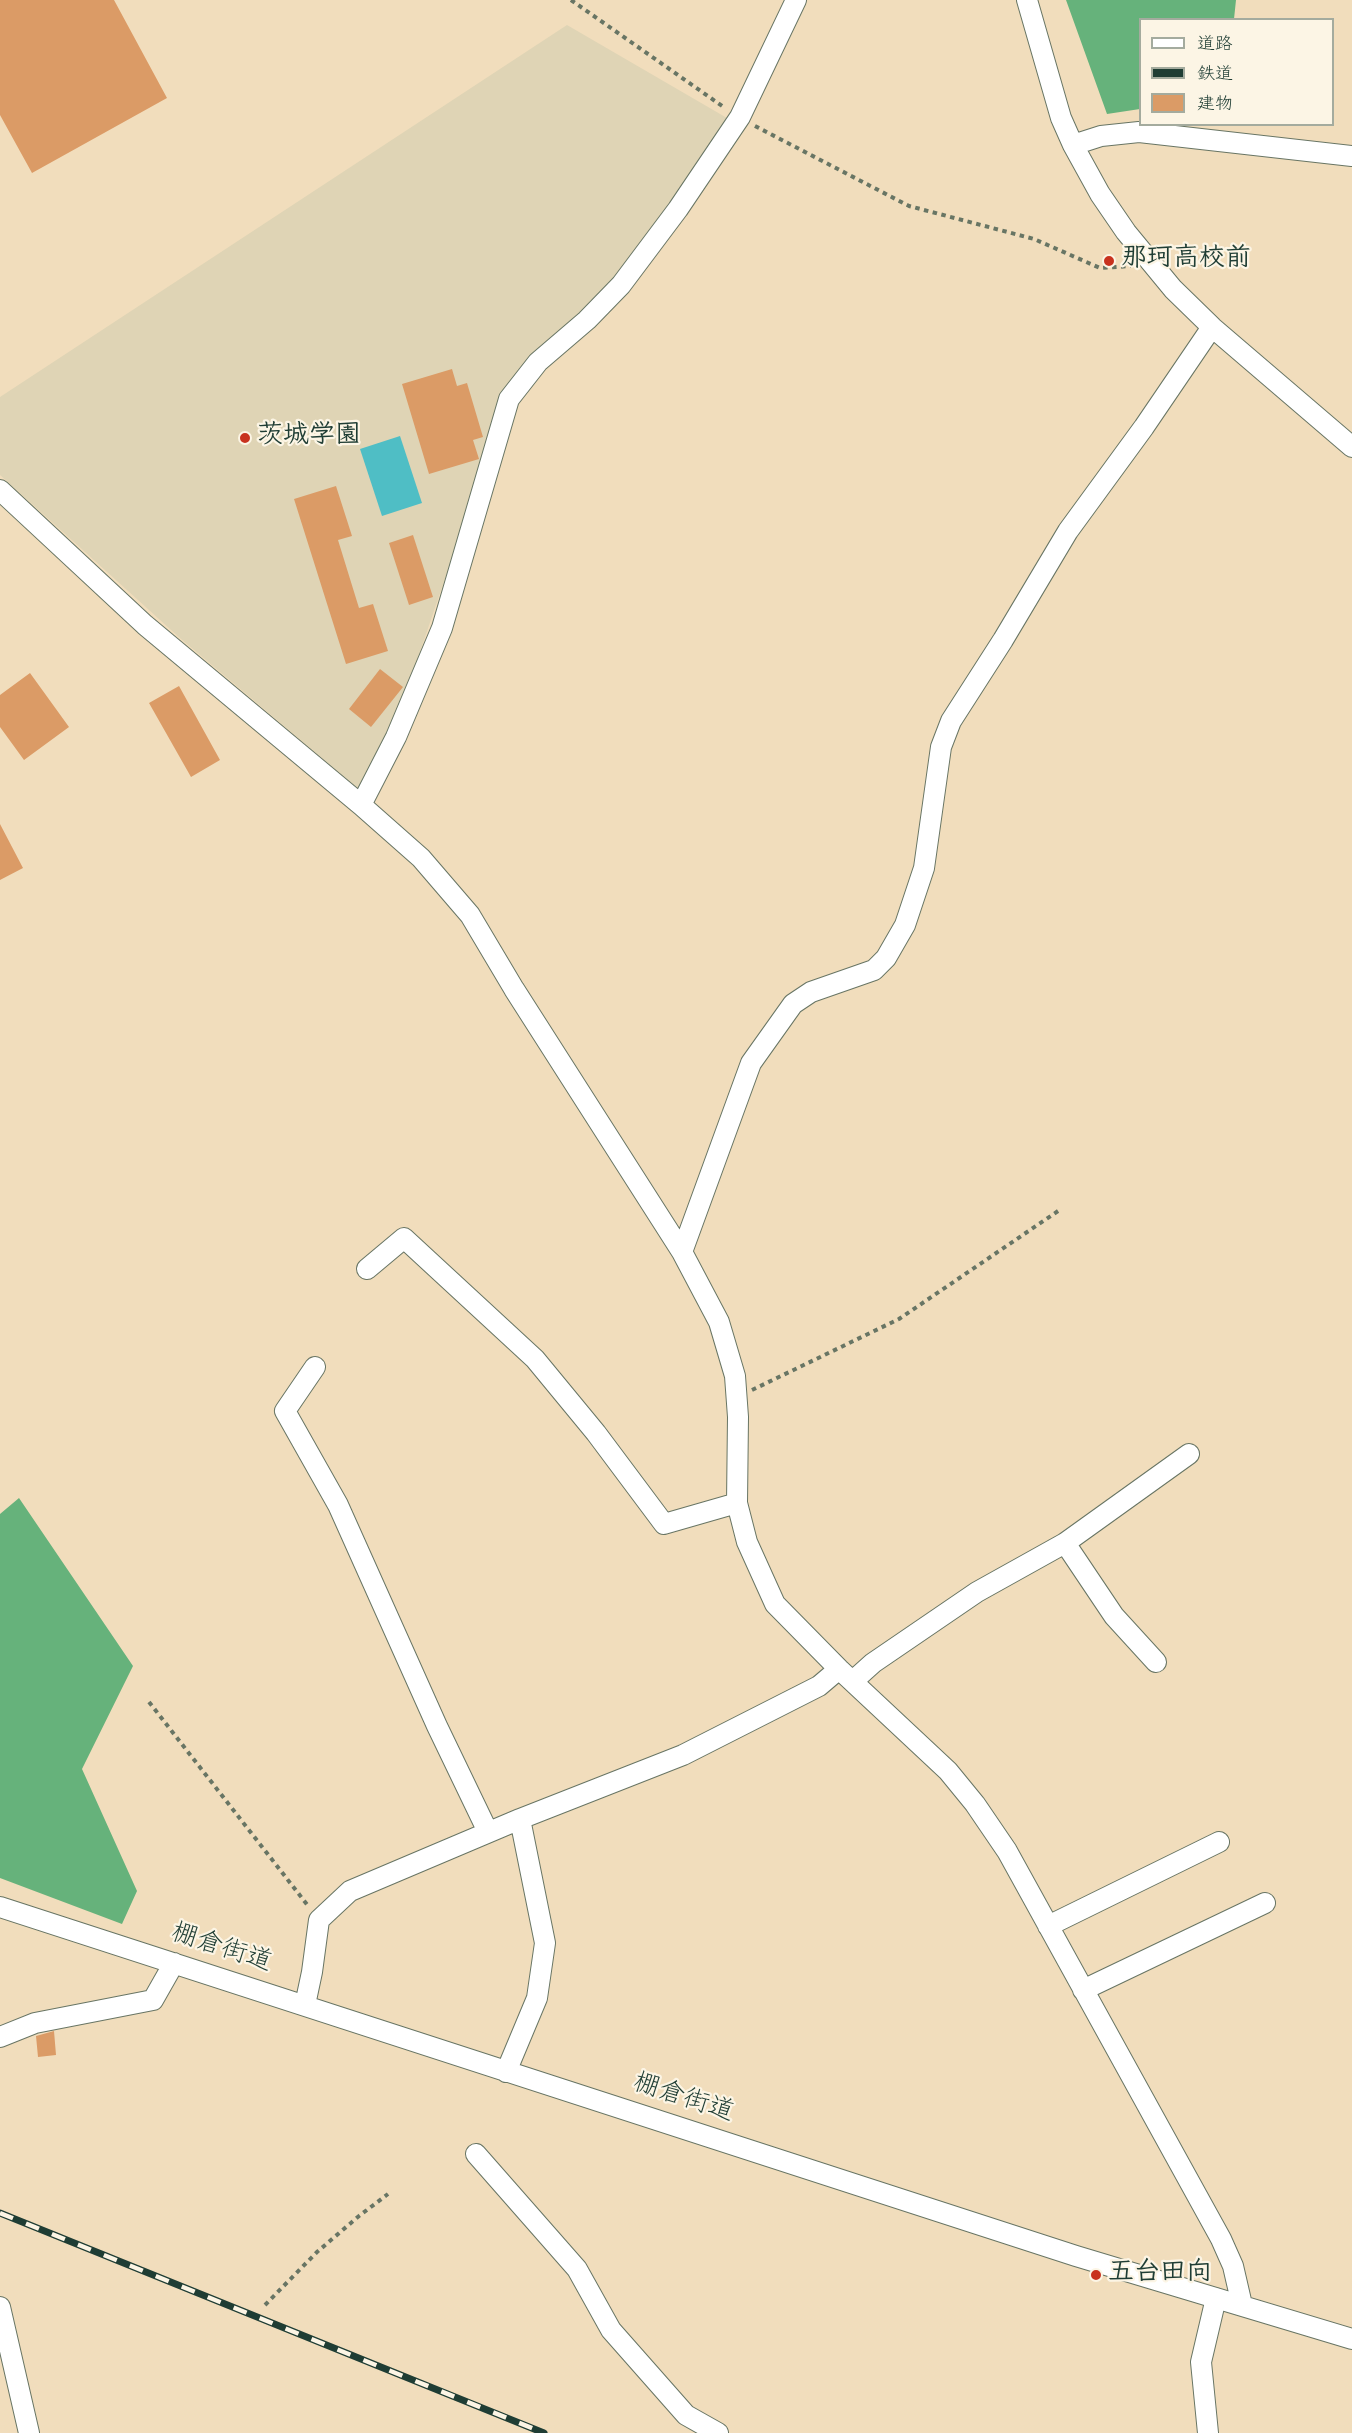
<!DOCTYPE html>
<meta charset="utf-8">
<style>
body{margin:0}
#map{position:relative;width:1352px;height:2433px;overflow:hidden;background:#f1ddbc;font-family:"Indie Flower","Klee One",sans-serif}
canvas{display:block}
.legend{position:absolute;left:1139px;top:18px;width:195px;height:108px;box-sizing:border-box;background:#fcf5e5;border:2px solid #a4ab9e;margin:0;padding:8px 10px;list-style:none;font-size:18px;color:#1f3d34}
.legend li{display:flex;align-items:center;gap:12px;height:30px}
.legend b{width:30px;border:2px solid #a4ab9e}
</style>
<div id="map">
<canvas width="1352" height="2433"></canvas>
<ul class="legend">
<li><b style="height:8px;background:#fff"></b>道路</li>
<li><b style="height:8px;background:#1f3d34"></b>鉄道</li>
<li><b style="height:16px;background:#db9b66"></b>建物</li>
</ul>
</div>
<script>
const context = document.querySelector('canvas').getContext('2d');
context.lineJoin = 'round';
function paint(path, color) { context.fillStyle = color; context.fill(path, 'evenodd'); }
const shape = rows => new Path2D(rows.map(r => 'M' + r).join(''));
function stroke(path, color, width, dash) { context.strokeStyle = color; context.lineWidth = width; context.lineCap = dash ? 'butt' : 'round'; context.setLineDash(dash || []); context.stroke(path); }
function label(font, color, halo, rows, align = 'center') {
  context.font = font + ' "Indie Flower","Klee One",sans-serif'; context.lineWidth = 4.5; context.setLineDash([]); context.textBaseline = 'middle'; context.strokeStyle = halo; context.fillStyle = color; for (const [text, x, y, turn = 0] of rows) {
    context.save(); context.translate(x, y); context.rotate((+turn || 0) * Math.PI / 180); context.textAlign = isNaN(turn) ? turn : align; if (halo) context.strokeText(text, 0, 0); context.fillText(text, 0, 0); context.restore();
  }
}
paint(shape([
 [567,25,727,118,686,186,628,263,565,330,528,358,501,401,475,491,411,678,360,790,181,639,0,475,0,397]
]), '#dfd4b5');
paint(shape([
 [1066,0,1236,0,1234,19,1140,20,1140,109,1107,114],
 [19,1498,133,1666,82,1769,137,1891,122,1924,0,1878,0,1514]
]), '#66b27b');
paint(shape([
 [400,436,422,503,382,516,360,449]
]), '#4fbec5');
paint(shape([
 [0,0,114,0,167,98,32,173,0,115],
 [452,369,457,386,467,383,483,437,473,440,479,459,429,474,402,384],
 [336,486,352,536,338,540,359,608,373,604,388,651,346,664,294,499],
 [413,535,433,597,409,605,389,543],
 [380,669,403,687,371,727,349,709],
 [30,673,69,727,24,760,0,727,0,695],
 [179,686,220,760,191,777,149,703],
 [0,824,23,868,0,880],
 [54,2031,56,2055,38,2057,36,2036]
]), '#db9b66');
const minor = shape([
 [1027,0,1061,118,1073,145,1100,194,1126,232,1173,289,1212,327,1352,447],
 [1073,145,1101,136,1139,132,1352,156],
 [0,490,145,625,361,805,421,858,470,915,514,989,682,1252,719,1322,735,1376,738,1417,737,1503,747,1542,775,1604,839,1669,948,1771,975,1804,1007,1851,1221,2239,1233,2266,1242,2305],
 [361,805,396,737,442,628,509,399,538,362,587,320,621,285,678,209,740,117,796,0],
 [682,1252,751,1063,793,1004,811,992,874,970,886,958,905,925,924,868,941,747,951,721,1003,640,1068,531,1144,427,1212,327],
 [367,1269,404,1238,535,1359,596,1433,664,1524,737,1503],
 [315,1367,285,1411,338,1505,437,1726,488,1832],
 [1065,1543,1114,1616,1156,1662],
 [853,1681,873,1663,977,1592,1065,1543,1189,1454],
 [0,1907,1076,2256,1352,2339],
 [1048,1926,1219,1842],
 [1083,1990,1265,1903],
 [305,2005,312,1972,319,1920,350,1891,520,1819,683,1755,819,1686,839,1669],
 [0,2037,35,2023,153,2000,174,1963],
 [506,2072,537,1998,545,1943,520,1819],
 [476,2154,577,2269,611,2330,686,2415,718,2433],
 [0,2307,29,2433],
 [1208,2433,1201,2362,1216,2298]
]);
stroke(minor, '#687564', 22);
stroke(shape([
 [571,0,725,108],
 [755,126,909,206,1034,239,1100,268,1131,266],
 [752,1390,899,1319,1061,1209],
 [149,1702,309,1907],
 [265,2305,317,2252,359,2216,388,2194]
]), '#687564', 4, [4.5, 4.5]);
stroke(minor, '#fff', 20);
const rail = shape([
 [0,2213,544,2433]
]);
stroke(rail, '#1f3d34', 7);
stroke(rail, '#fcf5e5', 4.5, [14]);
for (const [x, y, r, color] of [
 [1109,261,6,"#c8321e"],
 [245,438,6,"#c8321e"],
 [1096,2275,6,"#c8321e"]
]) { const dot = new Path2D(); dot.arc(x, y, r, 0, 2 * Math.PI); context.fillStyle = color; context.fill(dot); stroke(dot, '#fcf5e5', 2); }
label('bold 26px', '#1f3d34', '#fcf5e5', [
 ["那珂高校前",1121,261],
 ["茨城学園",257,438],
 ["五台田向",1108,2275]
], 'left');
label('26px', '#1f3d34', '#fcf5e5', [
 ["棚倉街道",221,1950,18],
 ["棚倉街道",683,2100,18]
]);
</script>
